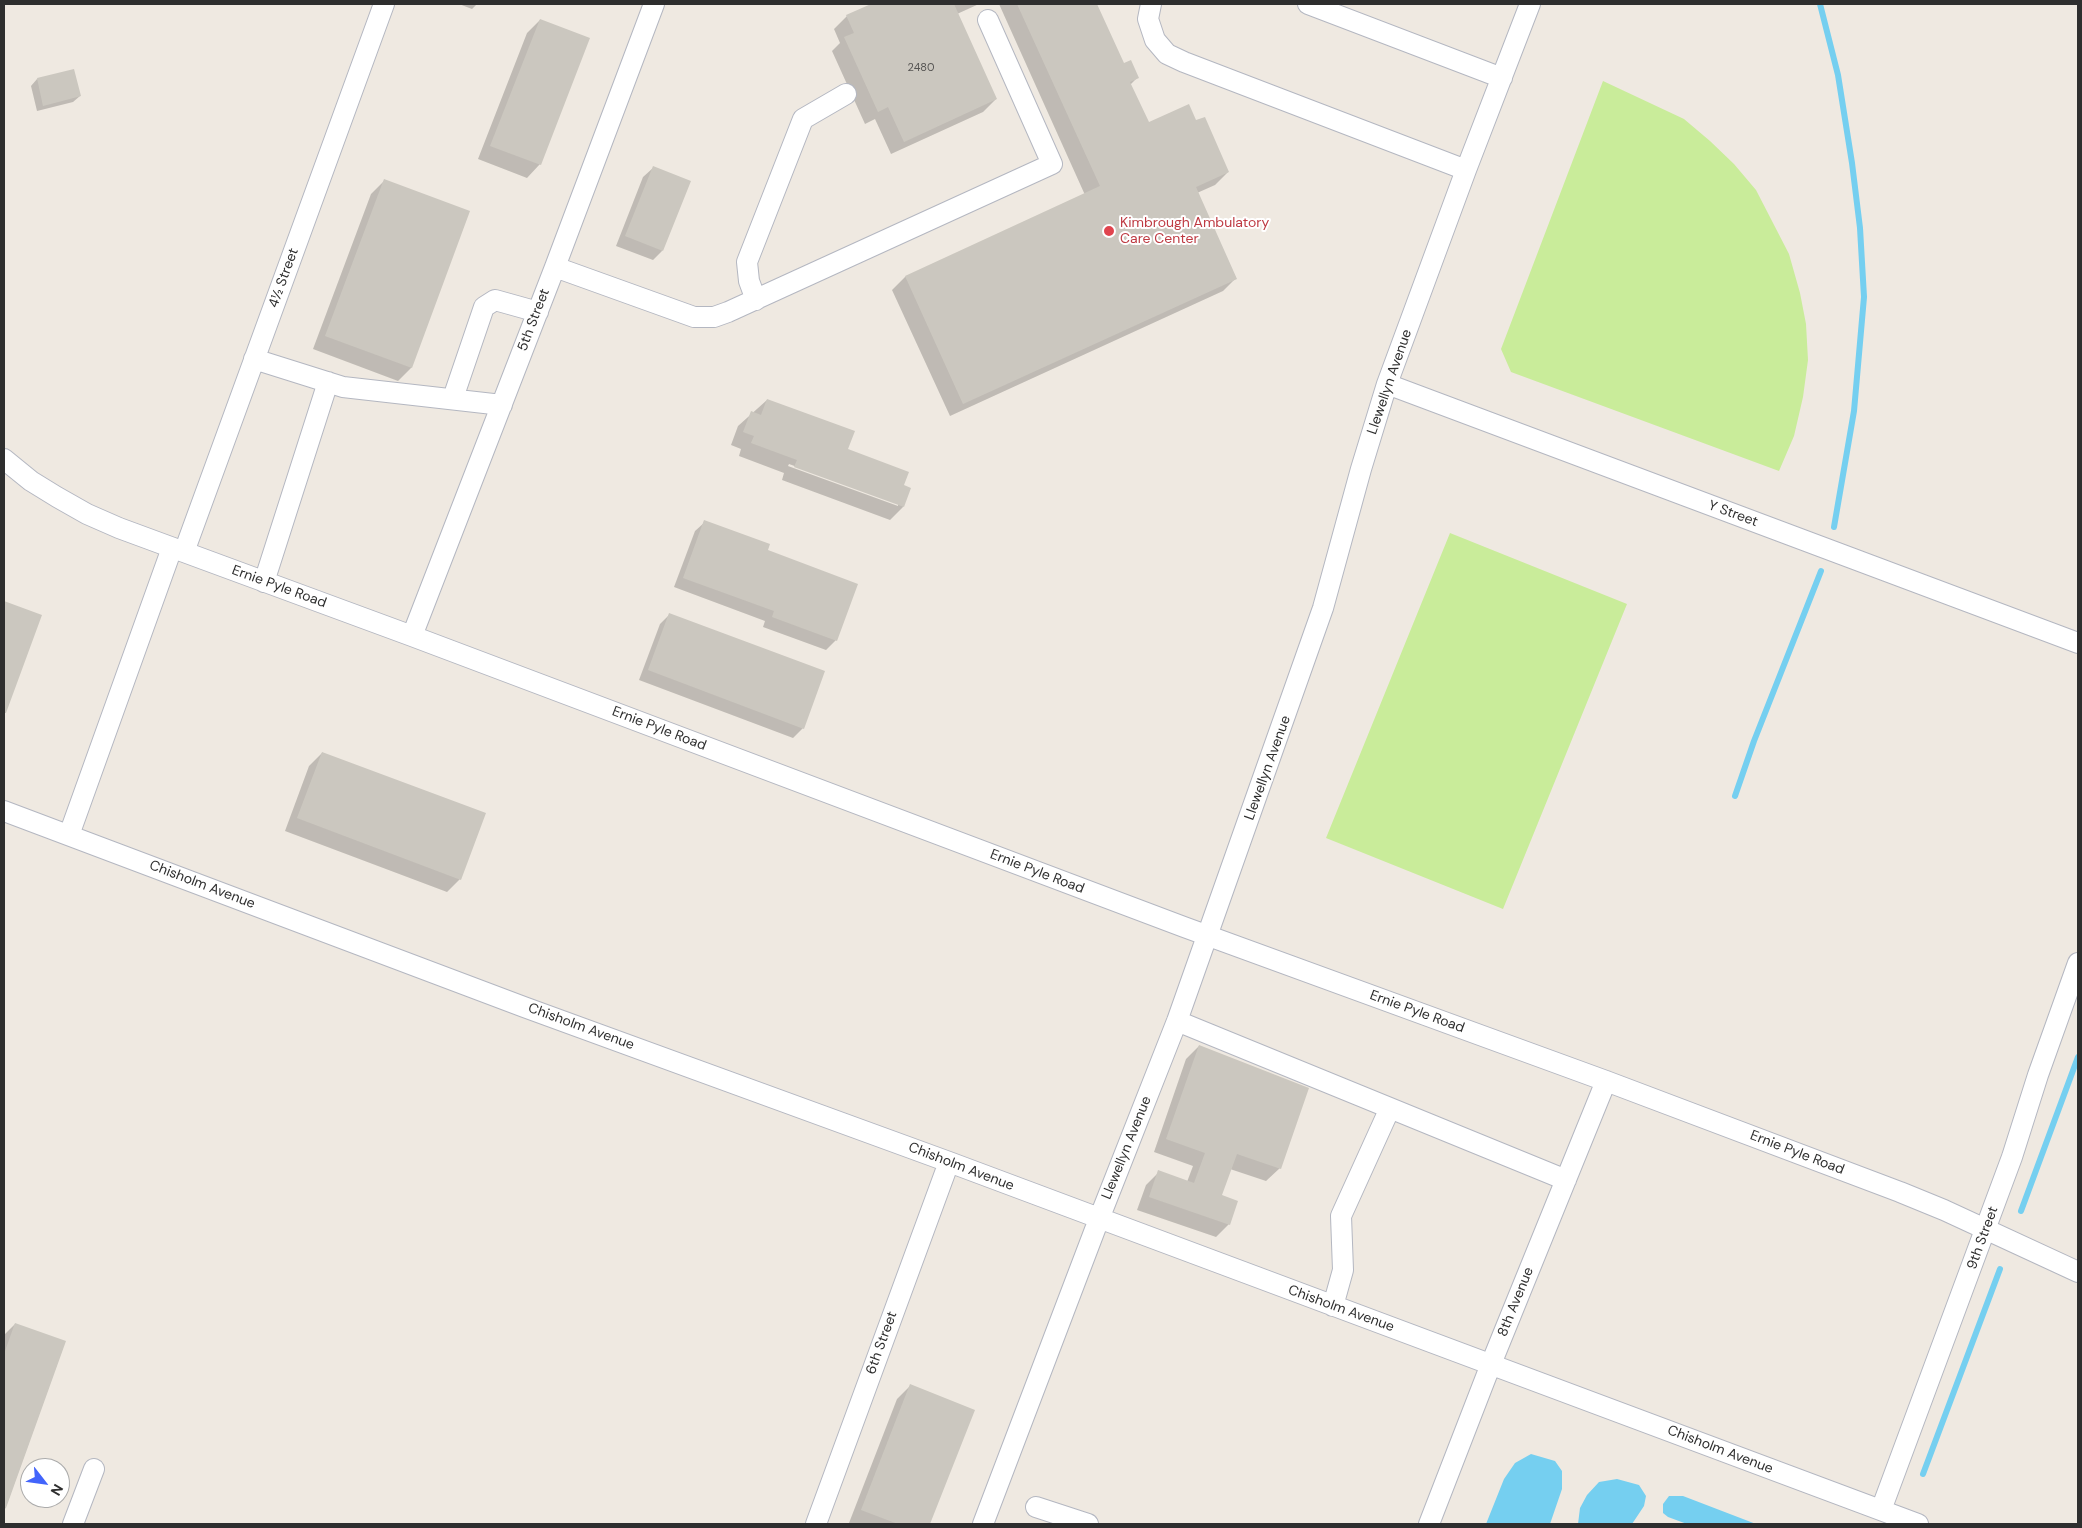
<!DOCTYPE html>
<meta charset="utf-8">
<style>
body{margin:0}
#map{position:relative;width:2082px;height:1528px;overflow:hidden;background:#efe9e1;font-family:"DM Sans",sans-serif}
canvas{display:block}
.frame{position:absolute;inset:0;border:5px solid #2e2e2e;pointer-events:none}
.north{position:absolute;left:20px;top:1458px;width:50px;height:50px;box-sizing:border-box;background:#fff;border:1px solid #ababab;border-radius:50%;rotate:120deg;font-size:14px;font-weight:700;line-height:20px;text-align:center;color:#2e2e2e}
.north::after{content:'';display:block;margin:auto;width:18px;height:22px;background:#4264fb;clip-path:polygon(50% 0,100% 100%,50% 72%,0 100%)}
</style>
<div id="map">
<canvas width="2082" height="1528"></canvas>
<div class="frame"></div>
<div class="north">N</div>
</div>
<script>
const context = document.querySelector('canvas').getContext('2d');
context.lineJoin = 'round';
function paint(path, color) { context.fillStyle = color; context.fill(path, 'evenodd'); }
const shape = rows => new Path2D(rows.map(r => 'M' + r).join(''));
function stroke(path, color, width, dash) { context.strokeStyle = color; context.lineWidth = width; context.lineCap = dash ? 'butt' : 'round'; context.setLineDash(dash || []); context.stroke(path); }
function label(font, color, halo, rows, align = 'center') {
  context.font = font + ' "DM Sans",sans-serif'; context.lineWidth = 4; context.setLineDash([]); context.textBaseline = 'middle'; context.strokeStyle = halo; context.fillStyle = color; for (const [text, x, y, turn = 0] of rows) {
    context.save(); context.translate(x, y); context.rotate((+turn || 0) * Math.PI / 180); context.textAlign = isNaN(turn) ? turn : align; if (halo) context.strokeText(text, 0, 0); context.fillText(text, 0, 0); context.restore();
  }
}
paint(shape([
 [1603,81,1684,119,1710,141,1734,164,1756,190,1789,254,1800,293,1806,324,1808,360,1803,397,1794,436,1779,471,1511,372,1501,349],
 [1450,533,1627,604,1503,909,1326,838]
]), '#c9ec9a');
paint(shape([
 [1531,1454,1555,1461,1562,1471,1562,1489,1550,1524,1486,1524,1504,1479,1515,1463],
 [1617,1479,1639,1485,1646,1496,1644,1506,1632,1524,1578,1524,1580,1508,1587,1495,1599,1482],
 [1669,1496,1683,1496,1756,1524,1687,1524,1668,1517,1663,1513,1663,1504]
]), '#75cff0');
paint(shape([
 [459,4,477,4,472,9],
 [874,4,979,4,957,14,996,99,983,112,891,154,875,119,865,124,832,51,840,43,834,29,847,16],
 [999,4,1096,4,1123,65,1138,77,1130,85,1148,124,1196,122,1228,172,1215,185,1197,193,1236,278,1223,291,950,416,892,290,905,277,1085,195],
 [540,20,588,39,540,164,527,178,478,159,527,33],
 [37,79,80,96,73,102,37,111,31,86],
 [653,168,662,251,653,260,616,246,643,177],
 [384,181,469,212,411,368,398,381,313,349,371,194],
 [767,400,902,486,903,507,890,520,782,480,784,473,739,456,741,449,731,445,738,426],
 [789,464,898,504,898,506,788,466],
 [705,522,766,551,836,640,826,650,763,627,765,621,674,587,695,531],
 [4,603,40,616,13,688,4,698],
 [670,614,803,728,793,738,639,680,660,624],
 [322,753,460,879,447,892,285,831,309,766],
 [1199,1046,1280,1168,1266,1181,1230,1169,1220,1196,1229,1224,1216,1237,1137,1210,1146,1185,1159,1172,1187,1182,1193,1166,1154,1152,1186,1059],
 [15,1324,65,1342,4,1512,4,1338,5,1334],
 [910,1386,973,1410,929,1524,849,1523,897,1399]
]), '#0003');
stroke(shape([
 [1820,4,1838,75,1852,163,1860,228,1864,297,1854,411,1834,527],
 [1735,796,1754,741,1821,571],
 [2021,1211,2078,1057],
 [1923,1474,2000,1269]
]), '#75cff0', 6);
paint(shape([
 [871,4,954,4,997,99,904,142,888,107,878,112,844,37,854,33,846,15],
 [1017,4,1097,4,1124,63,1131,60,1139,78,1130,82,1149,122,1189,104,1196,120,1205,117,1229,172,1196,187,1237,279,963,404,905,276,1100,186],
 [540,19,590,38,541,165,490,146],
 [74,69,81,96,43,106,37,78],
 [653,166,691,181,663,251,625,236],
 [384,179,470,211,412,368,325,336],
 [767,399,855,431,848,449,909,472,904,485,911,488,904,507,794,467,797,460,751,443,754,436,743,432,751,411,761,415],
 [704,520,770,544,768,550,858,584,837,641,772,617,774,611,683,578],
 [4,601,42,615,6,713,4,713],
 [669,613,825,671,804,729,648,670],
 [322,752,486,813,461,880,297,818],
 [1199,1045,1309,1088,1281,1169,1237,1154,1222,1195,1238,1201,1230,1225,1149,1197,1158,1170,1194,1183,1205,1153,1166,1139],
 [15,1323,66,1341,6,1508,4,1508,4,1354],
 [910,1384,975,1410,930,1524,898,1524,861,1510]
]), '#cbc7bf');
const minor = shape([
 [1151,4,1148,19,1155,40,1167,54,1184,62,1466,170],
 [1308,4,1502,78],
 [555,267,694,317,714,317,728,312,1052,164,988,20],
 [756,300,749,281,747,262,803,119,846,94],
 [254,359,343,387,502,405],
 [1387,384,2078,643],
 [453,398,484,307,495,300,538,312],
 [4,459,31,481,57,497,87,514,119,528,412,636,1184,927,1606,1081,1900,1192,1944,1210,2078,1272],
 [184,552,384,4],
 [264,582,328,382],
 [412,636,555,267,654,4],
 [4,811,524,1007,949,1162,1918,1524],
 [69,835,172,548],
 [1177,1021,1566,1180],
 [1333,1306,1343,1270,1341,1216,1390,1108],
 [1036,1507,1088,1524],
 [1881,1510,2012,1157,2038,1075,2078,963],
 [73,1524,94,1469],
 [816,1524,949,1162],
 [983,1524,1099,1219,1177,1021,1323,608,1361,469,1387,384,1466,170,1530,4],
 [1429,1524,1491,1364,1606,1081]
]);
stroke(minor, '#b4b7c1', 22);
stroke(minor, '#fff', 20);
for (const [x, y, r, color] of [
 [1109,231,6,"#e0444e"]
]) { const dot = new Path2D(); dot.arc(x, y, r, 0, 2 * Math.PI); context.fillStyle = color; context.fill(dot); stroke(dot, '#fff', 2); }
label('11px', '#555452', null, [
 ["2480",921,68]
]);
label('14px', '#be3a42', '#fff', [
 ["Kimbrough Ambulatory",1120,223],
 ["Care Center",1120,239]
], 'left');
label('14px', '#2e2e2e', '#fff', [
 ["4½ Street",284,278,-70],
 ["5th Street",534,320,-69],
 ["Llewellyn Avenue",1390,382,-71],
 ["Y Street",1733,514,20],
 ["Ernie Pyle Road",279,587,20],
 ["Ernie Pyle Road",659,729,21],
 ["Llewellyn Avenue",1268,768,-70],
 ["Ernie Pyle Road",1037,872,21],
 ["Chisholm Avenue",202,885,21],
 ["Ernie Pyle Road",1417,1012,20],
 ["Chisholm Avenue",581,1027,20],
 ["Llewellyn Avenue",1127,1148,-68],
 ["Ernie Pyle Road",1797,1153,21],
 ["Chisholm Avenue",961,1167,21],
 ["9th Street",1983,1238,-70],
 ["8th Avenue",1516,1302,-68],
 ["Chisholm Avenue",1341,1309,20],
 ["6th Street",882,1343,-70],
 ["Chisholm Avenue",1720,1450,21]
]);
</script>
